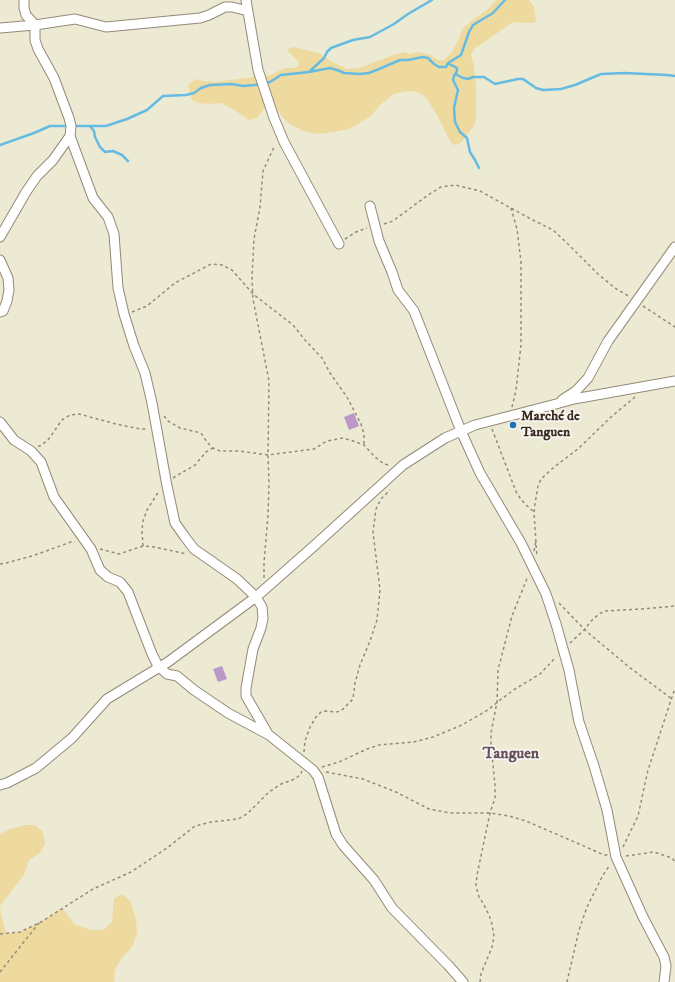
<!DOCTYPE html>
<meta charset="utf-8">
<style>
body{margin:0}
canvas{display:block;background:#edead4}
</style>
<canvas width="675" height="982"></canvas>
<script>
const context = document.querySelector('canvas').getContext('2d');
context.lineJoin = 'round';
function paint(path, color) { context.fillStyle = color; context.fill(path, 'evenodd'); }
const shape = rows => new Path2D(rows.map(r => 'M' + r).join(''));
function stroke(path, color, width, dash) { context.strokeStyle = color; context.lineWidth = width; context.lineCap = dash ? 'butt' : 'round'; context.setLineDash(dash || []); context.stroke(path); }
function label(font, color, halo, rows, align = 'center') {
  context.font = font + ' "IM FELL DW Pica",serif'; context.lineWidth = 3.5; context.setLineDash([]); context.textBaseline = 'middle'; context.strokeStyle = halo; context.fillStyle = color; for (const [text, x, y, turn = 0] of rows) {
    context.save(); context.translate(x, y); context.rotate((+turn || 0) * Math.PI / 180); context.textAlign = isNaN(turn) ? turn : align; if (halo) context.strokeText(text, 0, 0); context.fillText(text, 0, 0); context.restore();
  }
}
paint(shape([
 [496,0,529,0,534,7,536,21,533,23,525,23,516,22,510,24,480,45,475,48,471,54,474,67,476,86,476,120,473,127,461,143,454,145,451,143,437,115,427,99,421,94,412,91,403,92,394,94,380,105,370,117,349,129,334,132,316,134,303,131,293,126,286,121,277,110,272,106,266,106,257,118,249,120,234,110,221,103,208,104,198,103,192,100,188,86,190,83,196,79,202,81,214,82,271,75,285,68,295,68,299,65,298,61,288,51,289,48,295,47,301,49,319,53,332,62,347,69,359,68,396,54,405,52,409,54,418,52,424,53,430,55,438,60,444,60,450,54,456,45,463,28,475,18,487,10],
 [25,825,35,825,43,832,45,844,40,853,29,860,24,875,0,906,1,915,6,933,20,932,41,922,63,908,74,924,91,930,103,930,112,922,114,898,122,894,130,901,136,919,137,934,132,947,121,959,115,970,114,979,115,982,0,982,0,834,10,829]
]), '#eeda9e');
stroke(shape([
 [449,64,457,68,457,71,454,76,453,80,458,90,454,108,455,122,460,132,467,138,470,152,475,160,479,168],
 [309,72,324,58,327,52,331,48,353,40,370,37,394,24,408,14,432,0],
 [455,74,463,78,468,79,473,77,484,77,495,84,518,79,523,79,536,88,543,90,561,89,575,85,601,74,625,73,667,75,675,76],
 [73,126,106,126,127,119,147,110,163,96,186,95,194,93,201,88,210,85,232,84,243,86,255,85,270,82,281,75,309,72,330,68,337,70,344,73,360,74,369,73,379,69,400,60,408,60,423,57,428,58,434,64,439,67,446,67,448,63,461,55,469,32,473,25,493,13,505,0],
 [90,126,94,131,95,137,100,147,105,152,113,151,122,155,128,161],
 [0,145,34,133,50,126,68,126]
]), '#66bbe2', 2.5);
paint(shape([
 [354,413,359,426,349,430,344,417],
 [222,666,227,679,218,682,213,669]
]), '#bb98c8');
const minor = shape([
 [246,0,258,70,274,118,284,142,339,244],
 [0,28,35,25,75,19,106,27,200,18,209,15,225,7,232,7,248,11],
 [70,136,93,198,108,217,114,234,118,288,124,314,134,346,145,373,152,403,167,486,175,523,185,537,194,549,207,558,237,579,256,597,262,607,263,618,261,628,253,649,246,688,246,696,268,734],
 [370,206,379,241,392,272,398,290,414,311,461,431,480,473,521,543,546,594,556,624,569,670,579,722,594,766,607,810,616,857,643,917,664,957,666,966,664,982],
 [0,237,26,192,37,176,53,160,70,136,71,126,69,118,54,78,38,49,35,40,35,25,26,15,24,8,24,0],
 [0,260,8,278,9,290,7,301,3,311,0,312],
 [562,400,576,391,588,378,608,341,675,247],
 [0,422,14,440,31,451,41,462,54,497,91,549,100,570,108,577,120,582,128,592,152,654,158,666,167,674,177,676,194,690,228,713,269,735,313,770,318,777,336,834,343,845,374,880,392,908,448,965,463,982],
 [0,785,7,783,36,768,72,738,107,699,168,662,256,597,315,545,403,465,445,438,475,425,556,404,574,399,675,381]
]);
stroke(minor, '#948a79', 11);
stroke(shape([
 [511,208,517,229,521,262,521,345,516,390,512,407],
 [384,224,393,221,428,195,441,187,455,185,480,191,529,218,553,230,566,242,598,274,615,288,630,297],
 [345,239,356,232,367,228],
 [643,306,675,327],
 [132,312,147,306,175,283,211,264,222,265,232,270,253,294,293,325,305,340,322,358,330,373,347,397,361,424,364,434,364,445],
 [164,416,168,421,180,428,201,433,207,442,213,448,220,451,239,451,268,455,314,449,327,441,343,438,353,441,364,445,375,457,384,464,389,465],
 [492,429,517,494,525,504,534,512],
 [38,446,40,446,48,440,62,420,70,415,79,414,116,424,140,429,148,429],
 [173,478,195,465,206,452,213,448],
 [536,542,534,513,535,504,538,486,541,479,553,468,579,448,611,417,635,397],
 [536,545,537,556],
 [143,546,142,531,143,521,147,510,159,491],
 [100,549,119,554,143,546,154,547,187,554],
 [534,551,536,541],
 [0,564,6,563,32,556,71,542,75,542],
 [264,578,264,563,268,515,269,483,268,455,269,381,253,299,252,278,254,239,260,207,263,171,274,147],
 [559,603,586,631,629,667,672,699],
 [570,643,584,630,593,619,598,615,604,611,642,609,675,606],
 [304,752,305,741,310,727,316,717,321,712,325,711,336,712,341,711,353,699,355,683,360,665,370,641,377,620,380,590,373,532,376,509,381,499,390,490],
 [322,767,339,762,367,749,379,745,414,742,433,737,462,725,488,710,500,700,515,689,540,674,556,657],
 [326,772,363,779,396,792,429,809,450,813,490,813,509,816,526,821,586,847,604,855,608,855],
 [623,847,638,816,648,770,675,688],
 [626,856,654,852,672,858,675,862],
 [0,934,20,932,41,922,93,889,131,872,167,848,195,826,211,822,238,819,247,814,269,792,281,784,295,779,300,775,302,771],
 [0,972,39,923],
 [480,982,481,974,492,947,494,937,492,924,489,915,483,903,479,897,476,886,477,875,490,813,495,798,495,785,491,745,491,733,497,702,498,670,512,616,528,576],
 [567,982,579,930,587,907,603,875,610,865]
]), '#948a79', 1.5, [3, 3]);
stroke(minor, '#fff', 9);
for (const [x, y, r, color] of [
 [513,425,4,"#1f6fb2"]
]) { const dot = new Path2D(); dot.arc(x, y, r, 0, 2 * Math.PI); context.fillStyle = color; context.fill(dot); stroke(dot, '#f6f6f2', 1.5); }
label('bold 14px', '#3b2a1e', '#f6f6f2', [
 ["Marché de",521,417],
 ["Tanguen",521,433]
], 'left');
label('bold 16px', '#68505a', '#f6f6f2', [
 ["Tanguen",511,755]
]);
</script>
